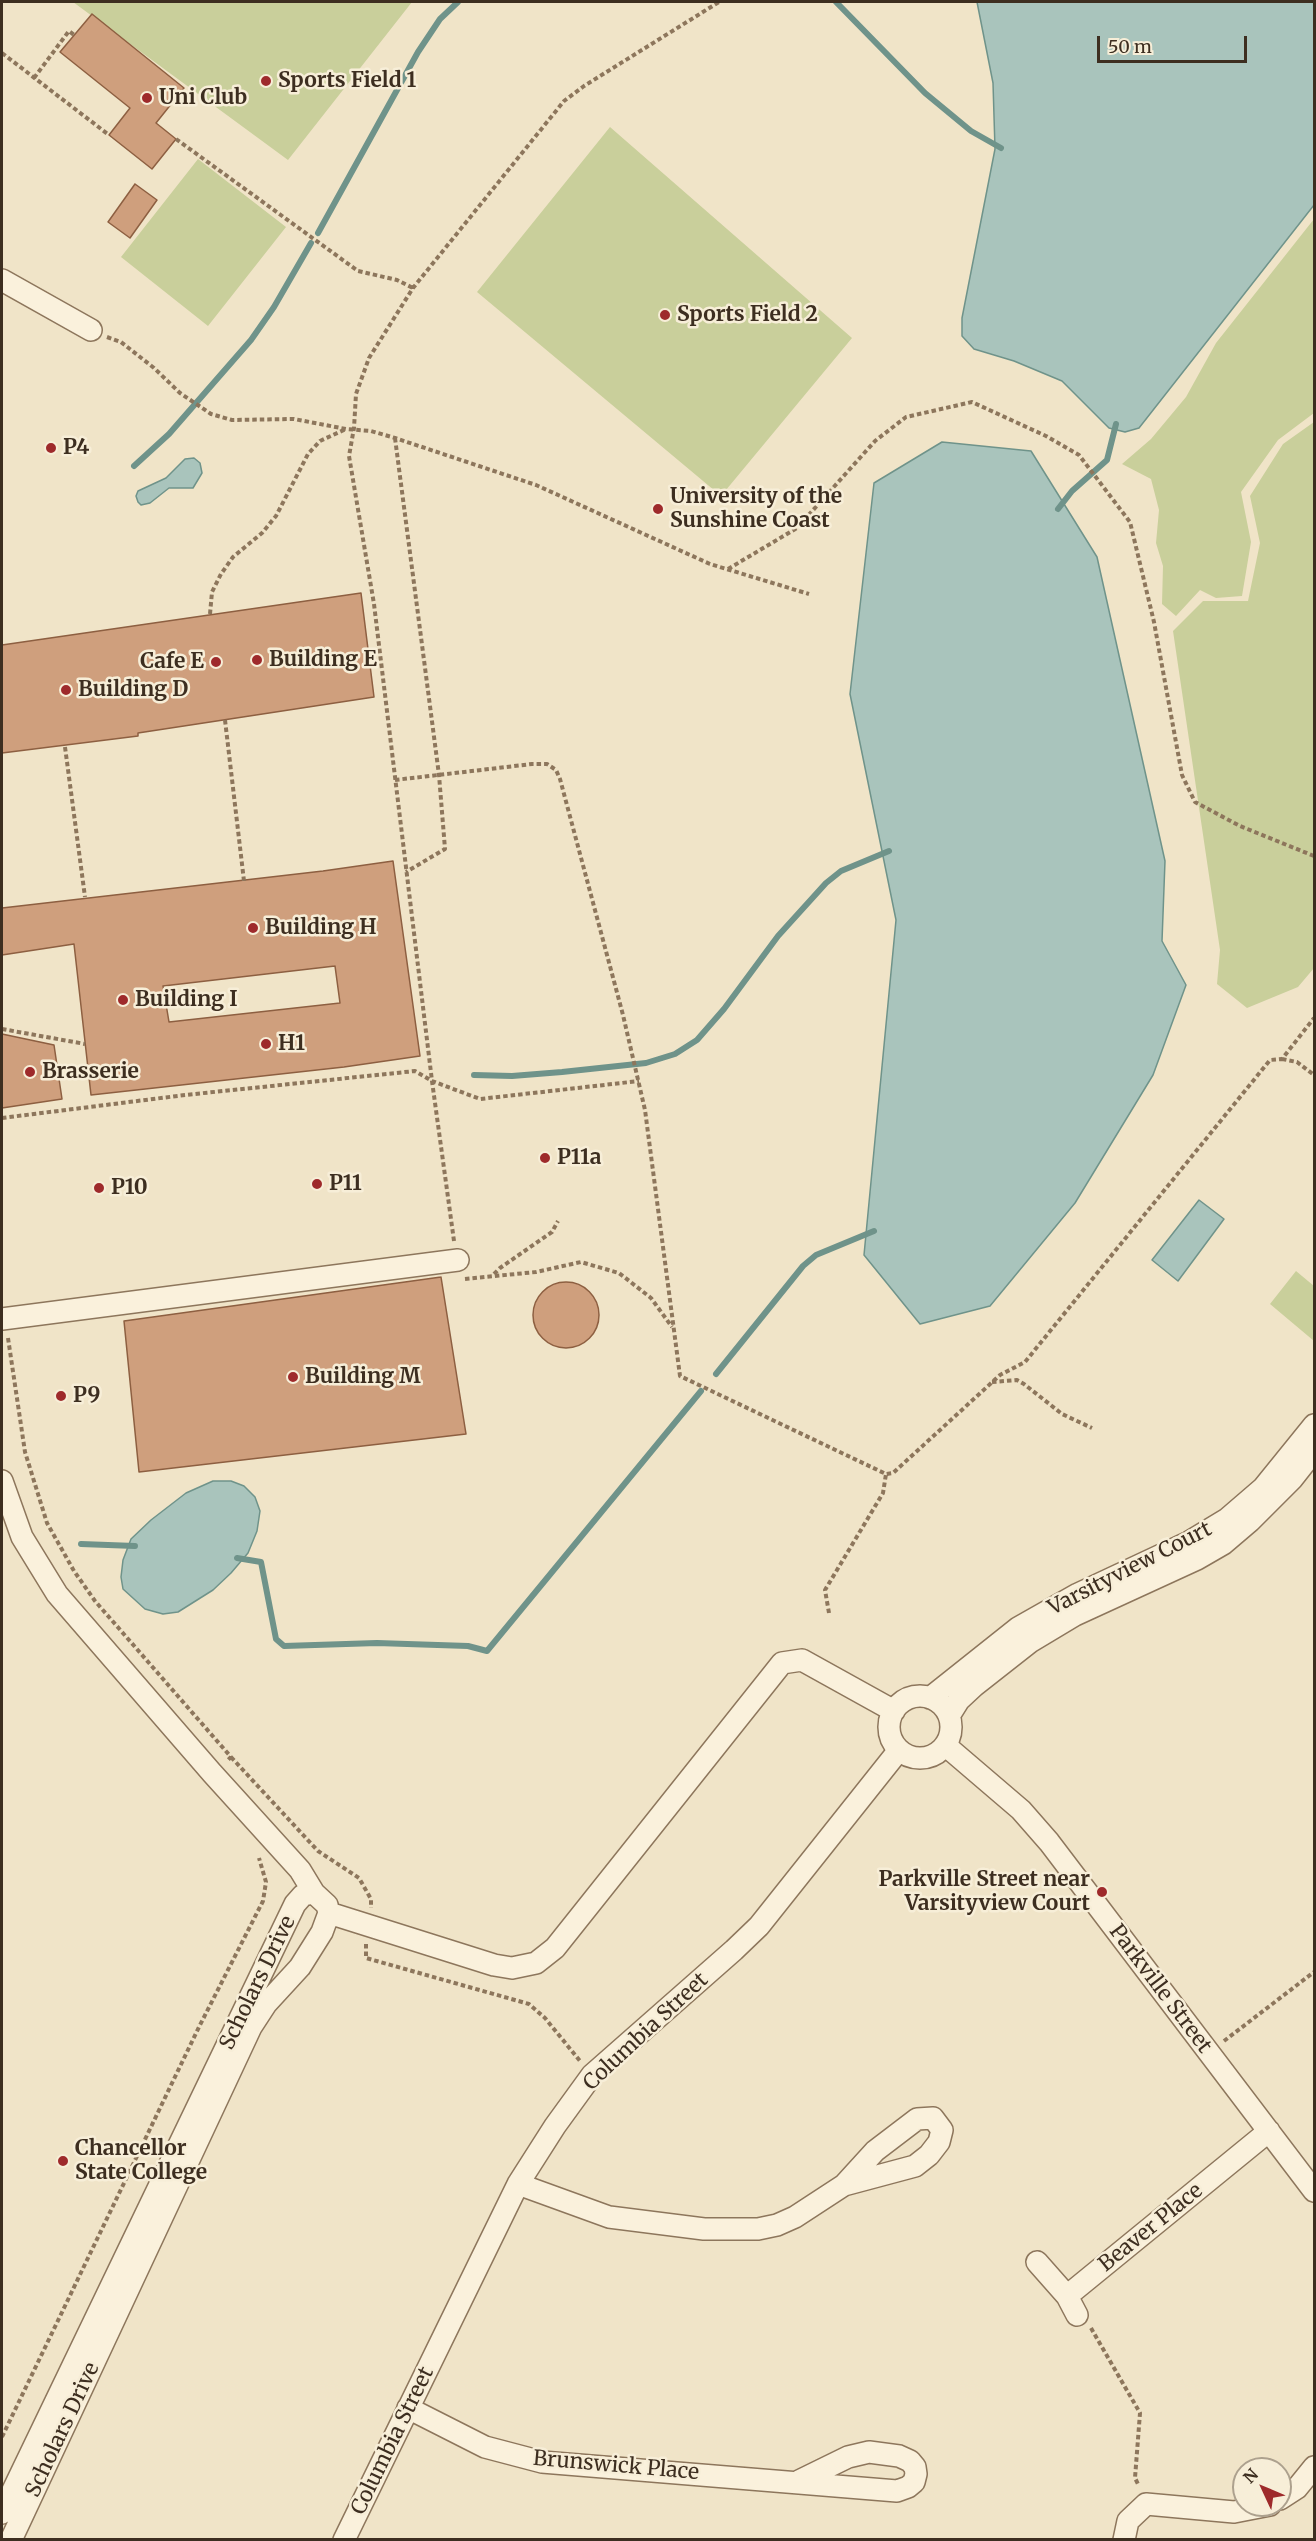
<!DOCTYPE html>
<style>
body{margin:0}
#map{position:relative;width:1316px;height:2541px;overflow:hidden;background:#f0e4c8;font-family:Merriweather,serif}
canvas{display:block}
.frame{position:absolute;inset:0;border:3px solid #3d2e20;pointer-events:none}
.north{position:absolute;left:1232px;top:2457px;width:60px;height:60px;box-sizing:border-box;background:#f7eed8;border:2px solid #ada18e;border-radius:50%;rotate:314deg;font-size:16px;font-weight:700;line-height:24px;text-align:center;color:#3d2e20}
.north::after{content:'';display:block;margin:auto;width:21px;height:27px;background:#9e2a2b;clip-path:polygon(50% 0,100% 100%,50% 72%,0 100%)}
.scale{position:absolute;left:1097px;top:36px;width:150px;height:27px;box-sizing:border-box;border:3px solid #3d2e20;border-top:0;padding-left:8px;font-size:18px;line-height:21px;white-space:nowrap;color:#3d2e20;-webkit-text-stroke:4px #f7eed8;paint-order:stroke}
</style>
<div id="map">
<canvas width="1316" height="2541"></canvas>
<div class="frame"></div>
<div class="north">N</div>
<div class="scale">50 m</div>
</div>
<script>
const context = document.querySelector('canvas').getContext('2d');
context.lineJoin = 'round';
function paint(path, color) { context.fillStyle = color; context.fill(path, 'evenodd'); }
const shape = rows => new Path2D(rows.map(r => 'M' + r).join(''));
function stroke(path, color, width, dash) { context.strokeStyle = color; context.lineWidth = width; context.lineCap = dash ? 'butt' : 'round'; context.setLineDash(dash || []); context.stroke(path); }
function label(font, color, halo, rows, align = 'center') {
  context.font = font + ' Merriweather,serif'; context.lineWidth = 5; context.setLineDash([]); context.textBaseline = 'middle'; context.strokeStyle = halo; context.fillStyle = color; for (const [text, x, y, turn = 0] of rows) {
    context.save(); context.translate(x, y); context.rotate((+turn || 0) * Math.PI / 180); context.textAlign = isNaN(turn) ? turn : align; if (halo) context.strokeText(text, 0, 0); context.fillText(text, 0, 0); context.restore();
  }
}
paint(shape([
 [73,2,412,2,288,160],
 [610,127,852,338,721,496,477,292],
 [198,159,286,227,208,326,121,257],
 [1314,219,1314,413,1278,440,1241,492,1251,542,1242,596,1216,598,1200,590,1176,616,1162,604,1163,566,1156,543,1159,510,1151,479,1122,464,1151,439,1186,397,1216,343],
 [1314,422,1314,968,1298,987,1247,1008,1217,984,1220,950,1173,631,1203,601,1248,601,1260,543,1250,496,1283,444],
 [1296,1271,1314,1286,1314,1341,1270,1304]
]), '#c9cf9b');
const water = shape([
 [977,2,1314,2,1314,205,1139,428,1125,432,1109,428,1062,381,1014,361,974,349,962,336,962,318,995,149,993,83,977,2],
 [942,442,1031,451,1097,557,1165,861,1162,941,1186,985,1153,1075,1075,1203,990,1306,920,1324,864,1255,896,920,850,694,874,483,942,442],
 [194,458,200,463,202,473,193,488,169,488,150,503,141,505,138,502,136,496,138,491,166,478,185,459,194,458],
 [1199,1200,1224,1219,1178,1281,1152,1260,1199,1200],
 [213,1481,231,1481,244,1486,255,1497,260,1511,257,1531,248,1553,231,1573,213,1590,178,1612,163,1614,145,1609,123,1589,121,1577,123,1560,131,1539,151,1520,186,1493,213,1481]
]);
paint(water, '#a9c4bc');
stroke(water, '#6f938a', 1.5);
stroke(shape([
 [836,2,925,93,971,131,1001,148],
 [318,233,418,52,440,19,458,2],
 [134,466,169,434,251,340,274,307,311,243],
 [1058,509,1072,491,1107,460,1116,424],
 [474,1075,512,1076,562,1072,646,1063,675,1054,697,1040,724,1009,778,936,826,883,841,871,889,851],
 [716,1374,803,1266,816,1255,874,1231],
 [81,1544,135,1546],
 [237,1558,261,1562,276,1639,284,1646,377,1643,468,1646,487,1651,701,1391]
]), '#6f938a', 6);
const building = shape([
 [92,14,184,88,156,123,176,139,152,169,109,135,130,108,60,52,92,14],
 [135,184,157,200,130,238,108,222,135,184],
 [361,593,374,697,138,733,138,736,2,753,2,645,361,593],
 [393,861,420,1056,344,1067,91,1095,74,944,2,955,2,908,323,871,393,861],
 [335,966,340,1003,169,1022,163,986,335,966],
 [2,1034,54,1045,62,1099,2,1108,2,1034],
 [441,1277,466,1434,139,1472,124,1321,441,1277],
 '533 1315a33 33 0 1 1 66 0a33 33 0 1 1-66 0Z'
]);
paint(building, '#cf9f7d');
stroke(building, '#8d5f41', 1.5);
const minor = shape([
 [2,280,91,330],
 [2,1319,458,1260],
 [2,1481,22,1537,57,1594,212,1773,300,1870,314,1893],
 '889 1727a31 31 0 1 1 62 0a31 31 0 1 1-62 0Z',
 [930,1698,1018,1628,1078,1594,1189,1542,1227,1519,1263,1488,1314,1425],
 [949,1716,959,1700,974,1686,1030,1642,1075,1615,1197,1559,1223,1544,1250,1521,1292,1479,1314,1451],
 [945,1745,1021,1810,1049,1842,1314,2191],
 [329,1913,494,1965,512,1968,536,1963,555,1948,782,1663,802,1660,894,1711],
 [518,2184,609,2217,704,2229,758,2229,777,2225,795,2217,844,2185,875,2151,917,2119,933,2118,942,2130,939,2142,929,2155,915,2166,844,2185],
 [1037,2262,1067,2296,1269,2131],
 [1067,2296,1077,2315],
 [408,2408,485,2447,542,2462,897,2491,908,2487,914,2482,916,2474,915,2467,910,2461,899,2456,869,2452,848,2457,799,2481],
 [1280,2499,1297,2488,1314,2467],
 [2,2513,295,1904,303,1895,314,1893,327,1905,329,1913,322,1932,300,1967,266,2004,251,2027,11,2540],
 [344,2540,518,2184,555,2126,592,2075,734,1950,759,1926,899,1750],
 [1124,2540,1128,2521,1146,2504,1234,2512,1270,2505]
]);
stroke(minor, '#8d765c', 24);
stroke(shape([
 [2,53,109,135],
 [34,78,69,31,74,35],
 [176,139,358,271,397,280,413,288],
 [107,337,121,342,154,368,180,393,211,414,232,420,294,419,346,429,371,431,395,438,536,485,710,564,809,594],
 [395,438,439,775,445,849,406,872],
 [728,569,797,528,875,441,906,417,972,402,1046,436,1079,455,1130,522,1154,622,1182,775,1195,802,1240,826,1314,856],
 [210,614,212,592,221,574,233,557,262,533,276,516,308,454,320,441,346,429],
 [225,720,244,881],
 [65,747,85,897],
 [395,780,532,764,547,764,556,770,560,779,623,1015,645,1110,680,1376,886,1474,893,1473,1000,1375,1025,1362,1270,1060,1282,1059,1314,1018],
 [2,1029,85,1044],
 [1282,1059,1297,1062,1314,1075],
 [2,1118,185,1095,415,1071,432,1081,480,1099,639,1081],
 [454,1241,432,1081,374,604,349,456,354,428,356,394,369,358,413,288,564,101,584,86,719,2],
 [494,1274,500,1268,552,1232,558,1221],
 [465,1279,536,1272,581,1262,619,1273,651,1298,672,1327],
 [8,1338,25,1452,47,1523,74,1571,95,1601,231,1757,227,1761],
 [992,1382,1017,1380,1024,1384,1062,1414,1092,1428],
 [829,1613,825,1590,883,1493,886,1474],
 [231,1757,318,1851,359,1878,371,1899,371,1908],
 [366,1944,366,1958,529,2004,545,2018,580,2061],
 [1224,2041,1314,1972],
 [1091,2328,1140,2413,1135,2478,1139,2486],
 [2,2437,199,2027,263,1901,266,1882,259,1858]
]), '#8d765c', 4, [4.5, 3]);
stroke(minor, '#faf1dc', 21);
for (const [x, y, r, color] of [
 [266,81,6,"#9e2a2b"],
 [147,98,6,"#9e2a2b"],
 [665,315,6,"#9e2a2b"],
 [51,448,6,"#9e2a2b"],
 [658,509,6,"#9e2a2b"],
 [257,660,6,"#9e2a2b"],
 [216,662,6,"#9e2a2b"],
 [66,690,6,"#9e2a2b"],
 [253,928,6,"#9e2a2b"],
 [123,1000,6,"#9e2a2b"],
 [266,1044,6,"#9e2a2b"],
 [30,1072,6,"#9e2a2b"],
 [545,1158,6,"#9e2a2b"],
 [317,1184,6,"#9e2a2b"],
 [99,1188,6,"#9e2a2b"],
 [293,1377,6,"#9e2a2b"],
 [61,1396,6,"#9e2a2b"],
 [1102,1892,6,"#9e2a2b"],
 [63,2161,6,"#9e2a2b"]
]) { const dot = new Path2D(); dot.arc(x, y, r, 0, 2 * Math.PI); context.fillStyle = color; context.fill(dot); stroke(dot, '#f7eed8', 2); }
label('bold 21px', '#3d2e20', '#f7eed8', [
 ["Sports Field 1",278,81],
 ["Uni Club",159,98],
 ["Sports Field 2",677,315],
 ["P4",63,448],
 ["University of the",670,497],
 ["Sunshine Coast",670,521],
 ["Building E",269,660],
 ["Cafe E",204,662,"right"],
 ["Building D",78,690],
 ["Building H",265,928],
 ["Building I",135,1000],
 ["H1",278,1044],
 ["Brasserie",42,1072],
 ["P11a",557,1158],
 ["P11",329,1184],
 ["P10",111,1188],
 ["Building M",305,1377],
 ["P9",73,1396],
 ["Parkville Street near",1090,1880,"right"],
 ["Varsityview Court",1090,1904,"right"],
 ["Chancellor",75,2149],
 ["State College",75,2173]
], 'left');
label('21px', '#3d2e20', '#f7eed8', [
 ["Varsityview Court",1130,1569,-27],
 ["Scholars Drive",258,1983,-64],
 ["Parkville Street",1160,1989,53],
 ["Columbia Street",646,2032,-43],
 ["Beaver Place",1151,2228,-39],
 ["Scholars Drive",63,2430,-65],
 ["Columbia Street",393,2441,-64],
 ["Brunswick Place",616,2466,5]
]);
</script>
